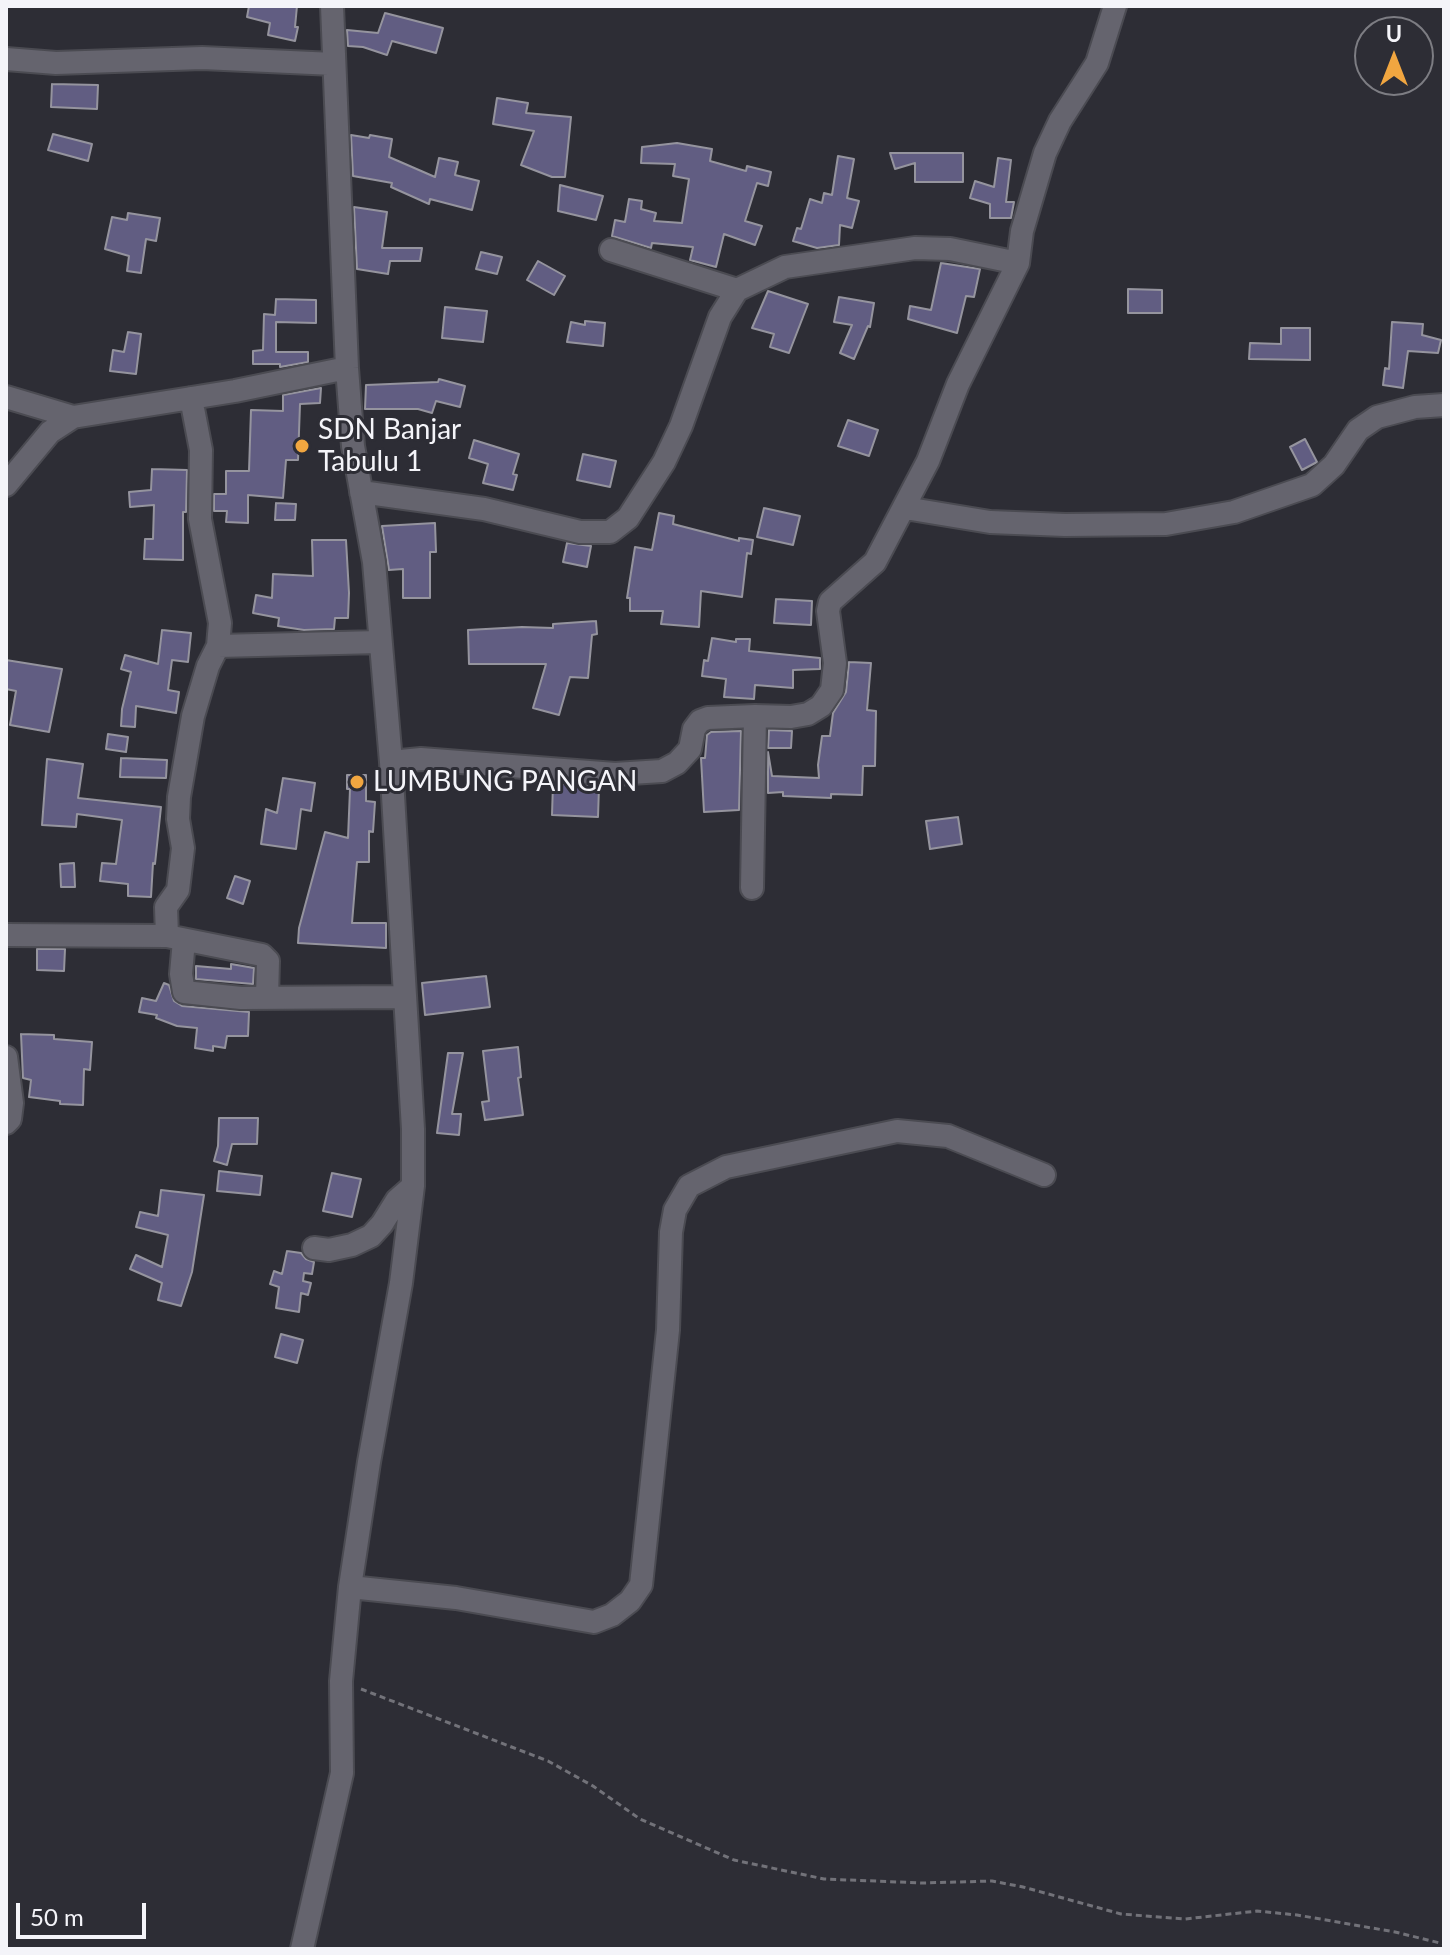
<!DOCTYPE html>
<style>
body{margin:0}
#map{position:relative;width:1450px;height:1955px;overflow:hidden;background:#2d2d35;font-family:Lato,sans-serif}
canvas{display:block}
.frame{position:absolute;inset:0;border:8px solid #f4f4f9;pointer-events:none}
.north{position:absolute;left:1354px;top:16px;width:80px;height:80px;box-sizing:border-box;background:#2d2d35;border:2px solid #7d7d83;border-radius:50%;rotate:0deg;font-size:22px;font-weight:700;line-height:32px;text-align:center;color:#f4f4f9}
.north::after{content:'';display:block;margin:auto;width:28px;height:36px;background:#f1a640;clip-path:polygon(50% 0,100% 100%,50% 72%,0 100%)}
.scale{position:absolute;left:16px;top:1903px;width:130px;height:36px;box-sizing:border-box;border:4px solid #f4f4f9;border-top:0;padding-left:10px;font-size:24px;line-height:28px;white-space:nowrap;color:#f4f4f9;-webkit-text-stroke:6px #2d2d35;paint-order:stroke}
</style>
<div id="map">
<canvas width="1450" height="1955"></canvas>
<div class="frame"></div>
<div class="north">U</div>
<div class="scale">50 m</div>
</div>
<script>
const context = document.querySelector('canvas').getContext('2d');
context.lineJoin = 'round';
function paint(path, color) { context.fillStyle = color; context.fill(path, 'evenodd'); }
const shape = rows => new Path2D(rows.map(r => 'M' + r).join(''));
function stroke(path, color, width, dash) { context.strokeStyle = color; context.lineWidth = width; context.lineCap = dash ? 'butt' : 'round'; context.setLineDash(dash || []); context.stroke(path); }
function label(font, color, halo, rows, align = 'center') {
  context.font = font + ' Lato,sans-serif'; context.lineWidth = 6; context.setLineDash([]); context.textBaseline = 'middle'; context.strokeStyle = halo; context.fillStyle = color; for (const [text, x, y, turn = 0] of rows) {
    context.save(); context.translate(x, y); context.rotate((+turn || 0) * Math.PI / 180); context.textAlign = isNaN(turn) ? turn : align; if (halo) context.strokeText(text, 0, 0); context.fillText(text, 0, 0); context.restore();
  }
}
const building = shape([
 [249,6,297,6,295,27,298,27,295,41,268,35,270,23,247,17,249,6],
 [385,13,443,28,436,53,392,41,387,55,363,47,348,46,347,30,378,33,385,13],
 [52,84,98,85,97,109,51,107,52,84],
 [497,98,528,103,526,113,571,117,565,177,552,177,521,165,534,131,493,124,497,98],
 [53,134,92,144,88,161,48,150,53,134],
 [351,135,369,138,370,135,392,139,389,157,435,177,439,158,458,162,455,175,479,181,472,210,430,199,429,204,391,187,392,183,353,176,351,135],
 [677,143,712,149,710,161,746,171,747,166,771,172,768,186,757,183,745,221,762,226,755,245,724,234,716,267,690,260,693,247,652,243,651,248,612,236,615,220,625,222,629,199,642,201,641,209,656,213,654,221,682,223,689,179,673,176,675,164,641,163,642,147,677,143],
 [890,153,963,153,963,182,915,182,915,163,895,169,890,153],
 [838,156,854,159,847,198,859,201,852,228,840,225,839,245,817,248,793,241,797,228,801,229,810,199,822,203,824,193,832,195,838,156],
 [998,158,1011,160,1006,202,1014,202,1011,218,990,218,990,204,970,198,975,181,994,187,998,158],
 [560,185,603,196,596,220,558,211,560,185],
 [354,207,387,212,382,248,422,248,420,261,390,261,388,274,357,269,354,207],
 [128,213,160,218,156,241,146,239,141,273,127,271,129,256,105,249,112,217,127,220,128,213],
 [481,252,502,257,497,274,476,269,481,252],
 [538,261,565,276,554,295,527,280,538,261],
 [941,263,980,269,974,297,966,296,957,333,908,319,910,306,931,310,941,263],
 [1128,289,1162,290,1162,313,1128,313,1128,289],
 [768,291,808,304,789,353,770,347,774,334,752,328,768,291],
 [839,297,874,303,870,327,868,326,854,359,840,353,852,325,834,322,839,297],
 [276,299,316,300,316,323,276,322,276,352,308,352,308,362,280,367,280,364,253,364,253,351,263,350,264,314,275,315,276,299],
 [445,307,487,311,483,342,442,338,445,307],
 [585,321,605,323,603,346,567,342,571,322,585,325,585,321],
 [1392,322,1423,324,1422,335,1441,340,1438,353,1408,351,1403,388,1383,385,1385,368,1389,369,1392,322],
 [1281,328,1310,328,1310,360,1249,359,1250,343,1281,344,1281,328],
 [128,332,141,334,136,374,110,371,113,350,124,352,128,332],
 [439,379,465,386,460,407,436,401,432,413,418,409,365,409,366,385,438,382,439,379],
 [321,388,320,403,300,404,298,460,286,460,283,498,248,495,248,523,226,522,227,511,214,511,214,494,226,494,226,471,249,471,251,410,283,411,283,395,321,388],
 [848,420,878,430,869,456,838,446,848,420],
 [1305,439,1317,462,1302,470,1290,447,1305,439],
 [474,440,519,454,513,474,517,475,513,490,483,483,488,464,469,458,474,440],
 [583,454,616,461,610,487,577,480,583,454],
 [152,469,187,470,186,512,183,512,183,560,144,559,145,539,153,539,154,505,130,507,129,492,151,490,152,469],
 [276,503,296,504,295,520,275,520,276,503],
 [764,508,800,516,793,545,757,537,764,508],
 [659,513,674,516,673,524,739,541,739,538,753,540,751,554,747,553,742,597,701,591,699,627,661,624,663,611,630,611,630,598,627,598,635,547,652,550,659,513],
 [435,523,436,552,430,552,430,598,403,598,403,569,389,570,382,526,435,523],
 [312,540,346,540,349,593,348,618,335,618,334,629,304,630,278,626,279,618,253,613,256,595,272,598,273,574,313,576,312,540],
 [567,543,591,546,587,567,563,562,567,543],
 [776,599,812,601,811,625,774,623,776,599],
 [596,621,597,634,592,635,588,678,570,677,559,715,533,708,546,664,469,664,468,630,522,627,553,628,553,624,596,621],
 [162,630,191,633,188,662,172,660,168,690,179,692,176,713,136,706,135,727,121,726,122,709,131,672,121,669,125,655,158,664,162,630],
 [712,638,736,642,736,639,750,639,749,651,820,658,820,669,793,670,793,688,755,685,754,699,724,697,726,679,702,676,704,660,708,661,712,638],
 [6,660,62,669,49,732,10,725,16,691,6,689,6,660],
 [849,662,871,663,867,710,876,711,875,766,863,766,862,795,831,794,831,798,783,796,783,792,768,793,768,752,772,776,819,778,818,765,822,736,830,736,833,713,846,692,849,662],
 [769,730,792,731,791,748,768,748,769,730],
 [741,731,739,810,704,812,701,758,705,758,707,735,711,732,741,731],
 [108,734,128,737,126,752,106,749,108,734],
 [121,758,167,760,166,778,120,777,121,758],
 [47,759,83,764,78,798,161,807,155,864,153,863,151,897,128,896,128,884,100,881,102,863,116,864,122,820,77,814,76,827,42,825,47,759],
 [347,775,366,775,366,801,375,802,373,832,369,831,369,862,357,862,352,923,386,923,386,948,298,943,299,928,325,832,348,838,350,789,347,789,347,775],
 [283,778,315,783,311,811,301,809,296,849,261,844,266,809,277,813,283,778],
 [553,783,599,787,598,817,552,815,553,783],
 [958,817,962,844,930,849,926,821,958,817],
 [74,863,75,887,61,887,60,864,74,863],
 [235,876,250,881,243,904,227,898,235,876],
 [37,949,65,949,64,971,37,970,37,949],
 [231,964,254,968,253,984,196,979,196,966,231,969,231,964],
 [486,976,490,1007,425,1015,422,983,486,976],
 [164,983,169,985,174,1001,182,1006,249,1012,248,1036,227,1036,225,1048,213,1046,213,1051,195,1048,197,1028,177,1026,156,1018,157,1015,139,1012,142,998,156,1001,164,983],
 [21,1034,54,1035,54,1039,92,1042,90,1070,84,1069,83,1105,60,1104,60,1101,29,1097,31,1080,23,1078,21,1034],
 [518,1047,521,1077,518,1078,523,1115,485,1120,482,1102,489,1101,483,1051,518,1047],
 [448,1053,463,1053,452,1114,461,1114,459,1135,437,1133,448,1053],
 [219,1118,258,1118,257,1144,232,1144,227,1165,214,1161,218,1146,219,1118],
 [219,1171,262,1176,260,1195,217,1191,219,1171],
 [332,1173,361,1179,352,1217,323,1211,332,1173],
 [161,1190,204,1195,192,1272,181,1306,158,1300,162,1283,130,1269,136,1255,162,1267,168,1235,136,1227,140,1212,158,1216,161,1190],
 [287,1251,301,1253,306,1259,314,1262,312,1274,304,1273,303,1281,311,1283,308,1295,301,1293,299,1312,276,1308,279,1287,270,1284,274,1271,282,1274,287,1251],
 [281,1334,303,1340,297,1363,275,1357,281,1334]
]);
paint(building, '#615d82');
stroke(building, '#95949e', 2);
const minor = shape([
 [6,59,56,63,202,58,334,64],
 [611,250,737,290],
 [6,397,73,417,235,391,347,368],
 [6,485,50,432,73,417],
 [361,492,484,509,580,532,610,532,628,518,664,462,681,426,720,317,737,290,785,267,915,248,950,249,1018,263],
 [905,508,990,522,1065,525,1166,524,1234,512,1312,485,1334,465,1358,430,1377,417,1415,407,1444,405],
 [218,646,379,642],
 [391,762,421,759,615,774,662,771,677,763,690,749,694,729,700,721,708,718,755,716,791,717,808,714,821,706,832,690,835,663,828,611,830,602,875,562,928,461,958,384,1018,263,1022,231,1045,153,1060,121,1097,63,1115,6],
 [752,888,755,716],
 [6,935,167,936,262,955,268,961,267,998],
 [167,936,166,907,178,890,183,848,178,819,179,797,193,716,208,666,218,646,220,623,200,519,201,450,191,398],
 [184,940,181,974,184,992,241,998,404,997],
 [6,1057,12,1103,10,1119,6,1123],
 [314,1248,329,1250,352,1245,371,1236,382,1224,397,1200,413,1186],
 [350,1587,456,1598,594,1622,612,1615,630,1601,641,1585,668,1330,671,1232,675,1210,689,1186,726,1167,897,1131,948,1136,1044,1175],
 [302,1949,342,1773,341,1681,350,1587,369,1462,401,1283,413,1186,413,1129,391,762,374,562,353,446,347,368,332,6]
]);
stroke(minor, '#4b4b52', 26);
stroke(shape([
 [361,1689,548,1761,593,1786,640,1819,734,1860,824,1879,923,1883,992,1881,1023,1887,1121,1914,1185,1919,1257,1911,1297,1915,1395,1932,1444,1944]
]), '#727279', 3, [6, 4]);
stroke(minor, '#65646e', 22);
for (const [x, y, r, color] of [
 [302,446,8,"#f1a640"],
 [357,782,8,"#f1a640"]
]) { const dot = new Path2D(); dot.arc(x, y, r, 0, 2 * Math.PI); context.fillStyle = color; context.fill(dot); stroke(dot, '#2d2d35', 3); }
label('28px', '#f4f4f9', '#2d2d35', [
 ["SDN Banjar",318,430],
 ["Tabulu 1",318,462],
 ["LUMBUNG PANGAN",373,782]
], 'left');
</script>
